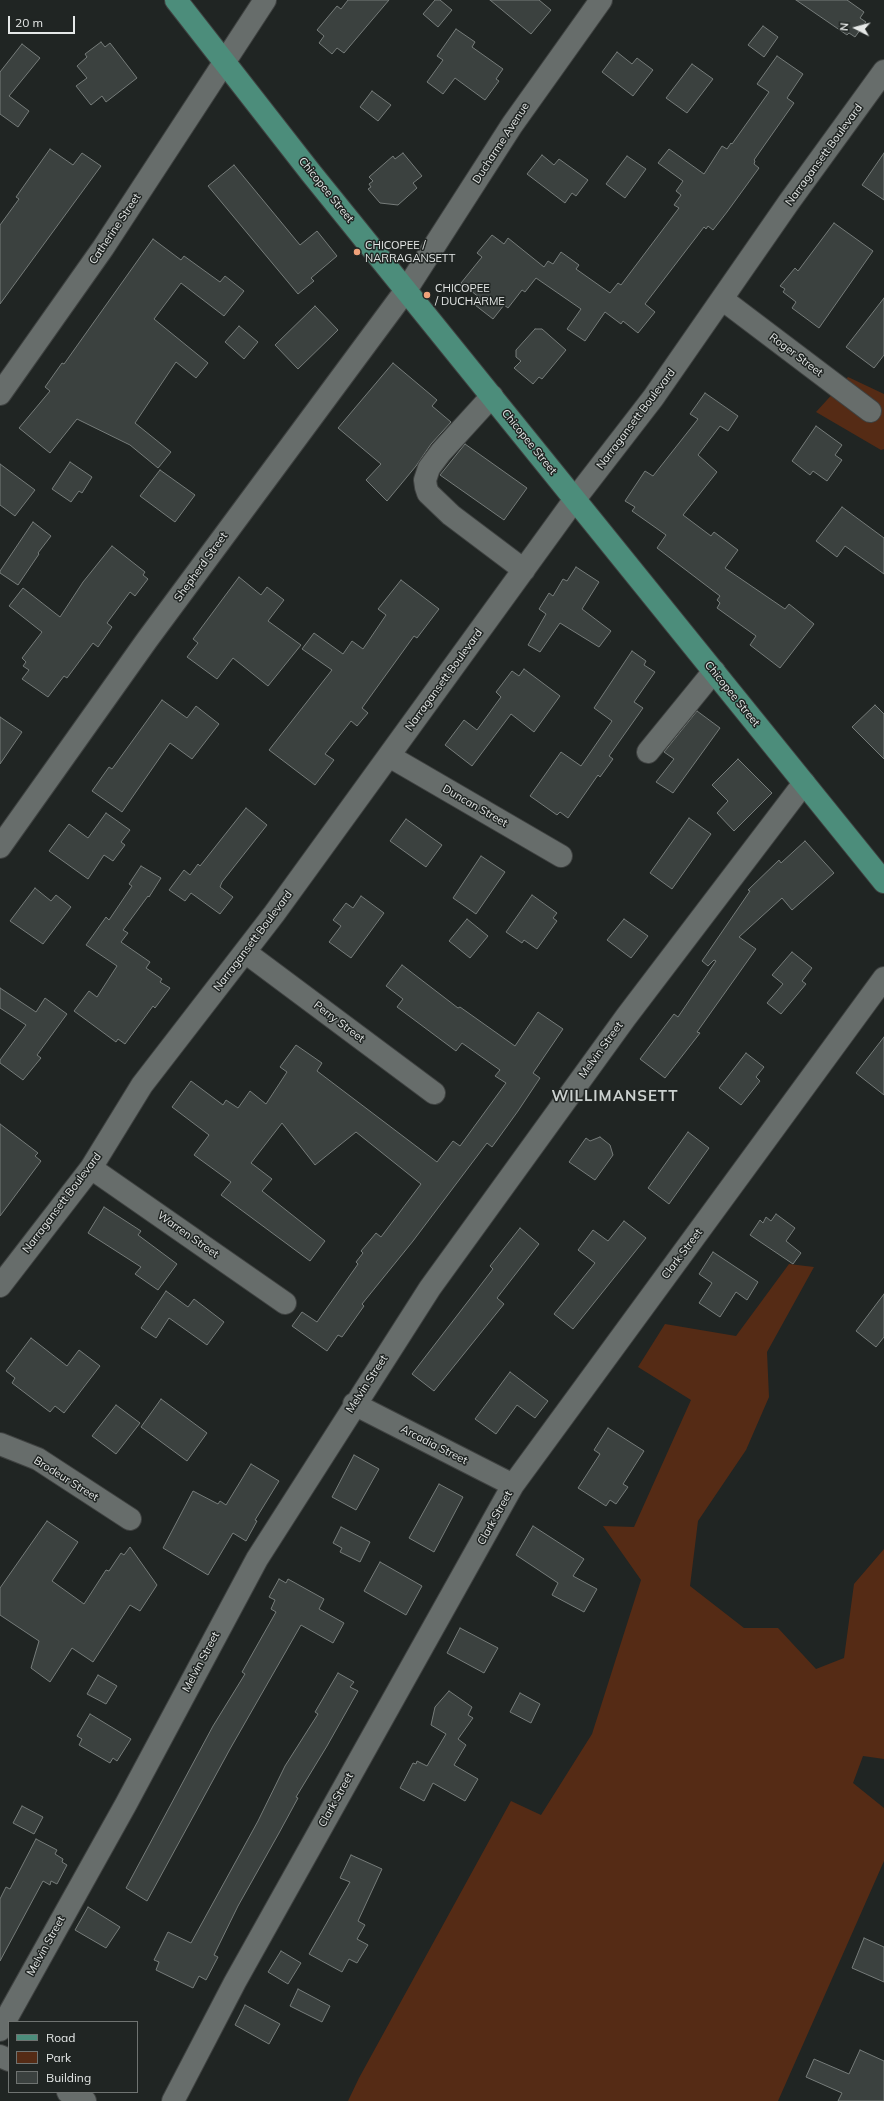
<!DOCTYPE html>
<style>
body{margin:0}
#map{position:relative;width:884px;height:2101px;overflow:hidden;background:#202523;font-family:Mulish,sans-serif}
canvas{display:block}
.legend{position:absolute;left:8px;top:2021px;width:130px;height:72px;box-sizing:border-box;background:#202523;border:1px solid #6f7371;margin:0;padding:5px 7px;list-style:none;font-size:12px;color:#e5e8e7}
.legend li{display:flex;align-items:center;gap:8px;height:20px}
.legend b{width:20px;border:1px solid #6f7371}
.north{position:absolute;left:836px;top:8px;width:40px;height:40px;-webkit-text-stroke:3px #202523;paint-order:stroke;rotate:276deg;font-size:11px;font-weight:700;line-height:16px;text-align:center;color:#e5e8e7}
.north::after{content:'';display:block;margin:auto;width:14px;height:18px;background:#e5e8e7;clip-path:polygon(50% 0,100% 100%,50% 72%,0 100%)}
.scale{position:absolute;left:8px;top:16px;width:67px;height:18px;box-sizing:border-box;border:2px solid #e5e8e7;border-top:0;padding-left:5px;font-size:12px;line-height:14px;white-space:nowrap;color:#e5e8e7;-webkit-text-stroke:3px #202523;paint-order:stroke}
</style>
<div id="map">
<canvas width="884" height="2101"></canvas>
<ul class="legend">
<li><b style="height:5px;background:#4c8d7b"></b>Road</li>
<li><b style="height:11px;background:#552b15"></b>Park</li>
<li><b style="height:11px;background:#3b413f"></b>Building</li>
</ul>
<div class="north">N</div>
<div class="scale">20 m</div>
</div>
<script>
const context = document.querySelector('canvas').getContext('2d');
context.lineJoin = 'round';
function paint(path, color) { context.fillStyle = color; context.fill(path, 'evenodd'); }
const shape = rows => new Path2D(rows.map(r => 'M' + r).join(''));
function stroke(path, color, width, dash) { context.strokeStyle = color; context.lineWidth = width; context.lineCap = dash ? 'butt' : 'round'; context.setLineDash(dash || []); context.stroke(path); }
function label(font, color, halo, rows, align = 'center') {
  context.font = font + ' Mulish,sans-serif'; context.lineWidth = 3; context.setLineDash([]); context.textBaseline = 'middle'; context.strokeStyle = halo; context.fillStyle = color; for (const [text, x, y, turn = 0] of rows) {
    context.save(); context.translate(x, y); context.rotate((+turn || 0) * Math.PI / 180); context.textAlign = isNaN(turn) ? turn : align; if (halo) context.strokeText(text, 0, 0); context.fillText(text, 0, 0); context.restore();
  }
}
paint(shape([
 [848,377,884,394,884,449,881,450,816,412],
 [789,1264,814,1267,767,1352,769,1397,746,1450,698,1521,690,1586,744,1628,778,1628,816,1669,844,1658,854,1584,884,1549,884,1759,863,1756,853,1783,884,1808,884,1861,778,2101,348,2101,359,2078,511,1801,541,1815,592,1734,641,1580,603,1526,634,1527,691,1400,638,1367,665,1324,736,1336]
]), '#552b15');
const building = shape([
 [348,0,389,0,344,53,337,48,332,54,319,43,324,36,317,30,337,6,341,9,348,0],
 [435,0,440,0,452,10,438,27,423,14,435,0],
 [490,0,539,0,551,10,531,34,490,0],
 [796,0,847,0,864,12,860,18,866,22,855,37,849,33,847,35,796,0],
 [763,26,778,37,764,57,748,45,763,26],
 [456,29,475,42,472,47,503,69,496,79,499,81,485,100,455,78,443,94,427,82,443,60,437,56,456,29],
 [101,42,105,47,110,43,137,78,106,102,102,96,91,105,76,86,87,78,77,66,87,57,85,54,101,42],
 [22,44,40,58,9,96,29,111,18,127,0,114,0,72,22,44],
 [617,52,632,64,637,58,653,70,633,96,602,72,617,52],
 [777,56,803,74,787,98,794,103,754,160,755,161,754,164,759,168,727,212,713,230,708,226,706,229,704,227,645,304,655,312,638,333,623,321,621,324,605,312,585,341,567,329,581,309,536,278,525,292,522,290,508,308,504,305,493,319,475,305,480,298,461,283,482,257,477,253,492,235,504,244,508,238,544,267,548,261,553,264,561,252,579,265,576,269,610,293,618,283,621,285,679,208,674,205,681,195,676,191,683,181,658,163,669,149,704,174,722,146,727,149,731,143,732,144,769,92,757,84,777,56],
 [692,64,713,79,687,113,666,98,692,64],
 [372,91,391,105,378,121,360,107,372,91],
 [50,149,73,165,82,153,101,166,0,304,0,225,19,199,16,197,50,149],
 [403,153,422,176,413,183,417,188,398,205,380,203,368,189,371,187,369,184,373,181,369,177,393,156,395,159,403,153],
 [884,153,884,200,862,185,884,153],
 [542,155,554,165,559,159,588,180,576,196,572,193,565,203,527,174,542,155],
 [627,156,646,169,625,198,606,184,627,156],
 [234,165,300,245,317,231,337,256,311,278,314,281,298,294,208,186,234,165],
 [834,223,873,251,819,328,792,308,796,302,783,292,785,289,780,286,795,268,798,271,834,223],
 [153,239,181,260,184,256,220,282,225,276,244,291,224,316,181,283,154,319,208,363,196,378,176,362,135,423,171,452,158,468,130,445,77,419,50,453,19,428,50,391,45,387,62,363,64,364,153,239],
 [884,298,884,355,874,368,846,347,884,298],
 [315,306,338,330,298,369,275,345,315,306],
 [239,326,258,342,244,359,225,342,239,326],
 [535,329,542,329,566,350,542,379,539,377,533,384,514,368,521,361,516,357,516,350,535,329],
 [393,363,437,400,432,406,451,422,431,444,416,466,387,501,366,480,381,464,338,428,393,363],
 [705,393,738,416,728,431,720,426,698,455,717,472,683,515,711,536,714,532,738,550,725,568,785,609,789,604,814,624,780,668,750,645,756,636,717,608,720,603,717,600,720,596,657,548,666,535,632,511,635,507,625,501,645,471,653,476,698,419,690,414,705,393],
 [816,426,842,445,835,455,842,460,827,481,813,471,810,475,792,461,816,426],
 [465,444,527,488,504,520,440,475,465,444],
 [70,462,92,477,82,493,79,491,71,502,52,489,70,462],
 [0,464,35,490,15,516,0,505,0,464],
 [160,470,195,495,175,522,140,496,160,470],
 [842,507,884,538,884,574,845,546,837,557,816,541,842,507],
 [33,522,51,536,38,553,39,554,18,585,0,573,0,571,33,522],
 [112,546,145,572,143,575,148,579,135,596,130,592,107,623,112,627,98,647,93,643,67,678,64,676,48,697,22,679,29,670,23,666,26,662,22,658,42,632,9,606,23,588,60,617,83,582,112,546],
 [576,567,599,582,582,609,611,631,599,647,560,623,540,652,528,645,546,614,539,609,549,593,553,596,563,579,567,581,576,567],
 [239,577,261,595,267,587,284,600,268,621,301,645,268,686,233,658,217,679,187,657,198,643,193,639,239,577],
 [401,580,439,609,417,638,414,636,362,708,368,713,357,726,351,721,325,754,334,760,315,785,269,750,332,670,302,649,314,633,343,654,352,641,363,649,386,615,378,609,401,580],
 [632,651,646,661,644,665,655,672,634,702,643,708,609,756,613,759,600,777,598,775,568,818,560,812,557,815,530,796,561,752,581,766,612,721,594,708,632,651],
 [524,669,560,696,534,732,511,714,472,766,445,745,464,720,477,730,501,697,496,692,512,671,519,676,524,669],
 [162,700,187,718,196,706,219,724,192,759,170,743,122,812,92,791,109,767,112,769,162,700],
 [875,705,884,714,884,759,852,727,875,705],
 [697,711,720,728,673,793,656,782,674,759,664,752,697,711],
 [0,717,22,732,0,764,0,717],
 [738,759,772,793,734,831,717,813,728,801,712,785,738,759],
 [246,808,267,825,222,882,220,887,233,897,220,914,191,893,185,901,169,890,184,870,190,875,198,864,200,866,246,808],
 [106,813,130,830,121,842,125,845,113,861,104,855,88,879,49,851,69,824,88,838,106,813],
 [689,818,711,834,672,889,650,873,689,818],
 [406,819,442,845,426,867,390,841,406,819],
 [805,841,834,873,792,910,782,898,739,937,756,949,697,1032,700,1033,665,1078,640,1059,674,1014,678,1017,716,961,714,960,708,966,702,961,750,891,748,890,779,860,781,863,805,841],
 [481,856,505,872,476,914,453,898,481,856],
 [141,866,161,878,149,897,148,896,123,930,128,933,121,942,150,962,146,968,162,979,160,982,170,988,155,1008,153,1006,125,1044,118,1039,116,1042,74,1011,89,991,97,997,117,966,86,945,106,917,109,920,132,886,129,884,141,866],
 [35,888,51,901,56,895,71,907,43,944,10,921,35,888],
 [532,895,557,913,553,918,557,921,537,949,524,940,522,943,506,932,532,895],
 [361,896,384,913,351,958,329,942,341,926,333,920,346,903,353,908,361,896],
 [467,919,488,936,470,958,449,941,467,919],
 [624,919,648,936,631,958,607,940,624,919],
 [792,952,812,968,802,981,806,984,781,1014,767,1003,783,984,772,975,792,952],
 [402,965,458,1008,460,1007,515,1046,538,1012,563,1029,533,1073,540,1078,518,1111,492,1147,487,1143,413,1241,362,1304,364,1306,342,1337,338,1335,327,1351,292,1326,302,1312,317,1322,358,1264,356,1262,363,1253,361,1251,376,1233,381,1237,421,1184,356,1132,315,1165,282,1123,251,1163,272,1179,262,1191,325,1241,310,1261,221,1195,231,1182,194,1155,209,1135,172,1107,191,1081,223,1105,226,1100,238,1108,250,1091,266,1104,287,1072,280,1067,296,1045,322,1063,317,1071,437,1162,453,1141,460,1146,506,1083,495,1076,500,1070,462,1043,456,1051,397,1007,403,999,386,986,402,965],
 [0,988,36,1012,45,998,67,1014,37,1055,41,1058,23,1080,0,1063,0,1060,26,1025,0,1008,0,988],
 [884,1037,884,1095,856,1073,884,1037],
 [746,1053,764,1067,756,1077,760,1081,741,1105,719,1088,746,1053],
 [0,1124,38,1153,35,1156,41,1161,0,1216,0,1124],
 [688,1132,709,1148,669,1204,648,1188,688,1132],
 [600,1137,610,1145,613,1155,595,1180,569,1162,586,1138,590,1141,600,1137],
 [104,1207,141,1231,138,1235,177,1264,158,1290,135,1274,141,1267,88,1233,104,1207],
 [776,1214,795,1228,786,1241,801,1253,793,1264,750,1235,760,1220,763,1223,766,1217,771,1221,776,1214],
 [624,1221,646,1238,573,1329,554,1314,595,1263,578,1250,593,1230,608,1241,624,1221],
 [520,1228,539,1244,497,1298,504,1304,434,1391,412,1374,493,1269,490,1266,520,1228],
 [713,1252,758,1282,747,1300,736,1292,720,1317,699,1303,712,1283,699,1274,713,1252],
 [166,1291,188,1307,194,1299,224,1322,207,1345,169,1318,156,1338,141,1328,166,1291],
 [884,1294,884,1337,876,1347,856,1331,884,1294],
 [31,1338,67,1366,79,1350,100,1366,64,1413,55,1406,50,1412,12,1383,15,1378,6,1371,31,1338],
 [510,1372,548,1401,535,1418,517,1405,496,1434,475,1419,510,1372],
 [161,1399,207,1433,187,1461,141,1427,161,1399],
 [116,1405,140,1423,116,1454,92,1436,116,1405],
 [608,1428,644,1451,623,1484,628,1487,616,1504,610,1500,606,1506,578,1488,600,1454,594,1450,608,1428],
 [354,1455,379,1469,356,1510,332,1497,354,1455],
 [251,1464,279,1481,255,1520,257,1521,246,1541,233,1533,208,1575,163,1548,193,1491,218,1504,220,1501,226,1505,251,1464],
 [439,1484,463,1497,434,1552,409,1538,439,1484],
 [47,1521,78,1542,52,1581,84,1604,106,1570,109,1571,121,1553,124,1555,130,1547,157,1585,140,1611,130,1605,93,1662,72,1648,50,1682,31,1668,39,1641,0,1615,0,1588,47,1521],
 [533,1526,584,1559,573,1576,597,1589,584,1612,552,1595,558,1583,516,1555,533,1526],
 [341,1527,370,1542,360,1562,340,1552,342,1548,333,1543,341,1527],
 [380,1562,422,1586,406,1615,364,1591,380,1562],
 [279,1579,286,1583,288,1579,324,1599,319,1609,344,1623,333,1643,301,1625,230,1749,147,1901,126,1888,213,1726,245,1674,242,1672,276,1612,271,1609,275,1600,269,1597,279,1579],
 [460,1628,498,1648,484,1673,447,1653,460,1628],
 [338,1673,354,1682,350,1687,358,1691,327,1746,296,1797,298,1798,279,1833,238,1906,214,1955,218,1957,206,1980,199,1976,193,1988,156,1970,159,1962,154,1960,168,1932,191,1943,258,1821,285,1766,318,1714,315,1712,338,1673],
 [98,1675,117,1686,106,1704,87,1694,98,1675],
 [449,1691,472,1707,468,1715,473,1718,458,1739,466,1745,454,1765,478,1779,465,1801,433,1783,424,1801,400,1788,413,1763,416,1764,417,1761,427,1766,446,1734,431,1725,435,1707,449,1691],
 [520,1693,540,1704,531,1723,510,1712,520,1693],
 [90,1714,131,1739,117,1761,113,1758,110,1763,79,1745,82,1739,77,1736,90,1714],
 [22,1806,43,1817,34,1834,13,1823,22,1806],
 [36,1839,57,1850,55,1854,63,1859,62,1862,67,1865,57,1884,51,1881,50,1885,43,1881,0,1961,0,1899,6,1887,10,1889,36,1839],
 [351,1855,382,1869,358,1921,365,1925,357,1939,368,1945,357,1963,349,1959,342,1972,309,1954,350,1882,340,1878,351,1855],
 [88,1907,120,1927,106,1948,75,1930,88,1907],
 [864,1938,884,1947,884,1982,852,1968,864,1938],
 [281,1951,301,1963,288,1984,268,1972,281,1951],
 [298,1989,330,2006,322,2022,290,2006,298,1989],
 [245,2005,280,2024,269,2044,235,2025,245,2005],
 [860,2050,884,2061,884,2101,838,2101,842,2093,806,2077,814,2059,849,2074,860,2050]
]);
paint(building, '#3b413f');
stroke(building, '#767c7a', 1);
const minor = shape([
 [722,299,870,411],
 [0,394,103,248,265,0],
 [492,396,441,452,429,468,425,480,426,487,428,493,451,515,524,570],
 [648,752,714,671],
 [389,756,561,856],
 [0,847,147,640,406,290,512,125,601,0],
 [245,952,434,1093],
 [91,1168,285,1303],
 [0,1286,91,1168,142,1085,274,914,575,499,653,398,789,202,884,71],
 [354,1404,513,1485],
 [0,1444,38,1459,130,1519],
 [0,2030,126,1804,257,1559,430,1288,626,1017,804,783],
 [0,2056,9,2060],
 [68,2092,85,2101],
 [173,2101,235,1982,513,1485,884,978]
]);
const major = shape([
 [176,0,311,173,884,882]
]);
stroke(minor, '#3f4241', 24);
stroke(major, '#3f4241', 24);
stroke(minor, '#676d6b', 22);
stroke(major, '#4c8d7b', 22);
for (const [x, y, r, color] of [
 [357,252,4,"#f0a27a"],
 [427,295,4,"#f0a27a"]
]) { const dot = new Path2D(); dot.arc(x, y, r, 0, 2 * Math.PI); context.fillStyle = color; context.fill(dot); stroke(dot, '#202523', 1.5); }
label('11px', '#e5e8e7', '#202523', [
 ["Ducharme Avenue",501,143,-57],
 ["Narragansett Boulevard",824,155,-54],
 ["Chicopee Street",326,190,51],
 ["Catherine Street",115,229,-56],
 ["Roger Street",796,355,37],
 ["Narragansett Boulevard",636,419,-53],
 ["Chicopee Street",529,442,51],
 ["Shepherd Street",201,567,-54],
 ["Narragansett Boulevard",444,680,-54],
 ["Chicopee Street",732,694,51],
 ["Duncan Street",475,806,30],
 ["Narragansett Boulevard",253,941,-53],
 ["Perry Street",339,1022,37],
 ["Melvin Street",601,1050,-54],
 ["Narragansett Boulevard",62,1203,-53],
 ["Warren Street",188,1235,35],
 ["Clark Street",682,1254,-53],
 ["Melvin Street",367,1384,-57],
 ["Arcadia Street",434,1445,27],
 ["Brodeur Street",66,1479,32],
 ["Clark Street",495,1518,-61],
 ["Melvin Street",201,1662,-62],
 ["Clark Street",336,1800,-61],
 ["Melvin Street",46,1946,-61]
]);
label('11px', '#e5e8e7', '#202523', [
 ["CHICOPEE /",365,246],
 ["NARRAGANSETT",365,259],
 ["CHICOPEE",435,289],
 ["/ DUCHARME",435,302]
], 'left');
context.letterSpacing = '1px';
label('bold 15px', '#cbd1cf', '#202523', [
 ["WILLIMANSETT",615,1096]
]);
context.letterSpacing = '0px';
</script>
